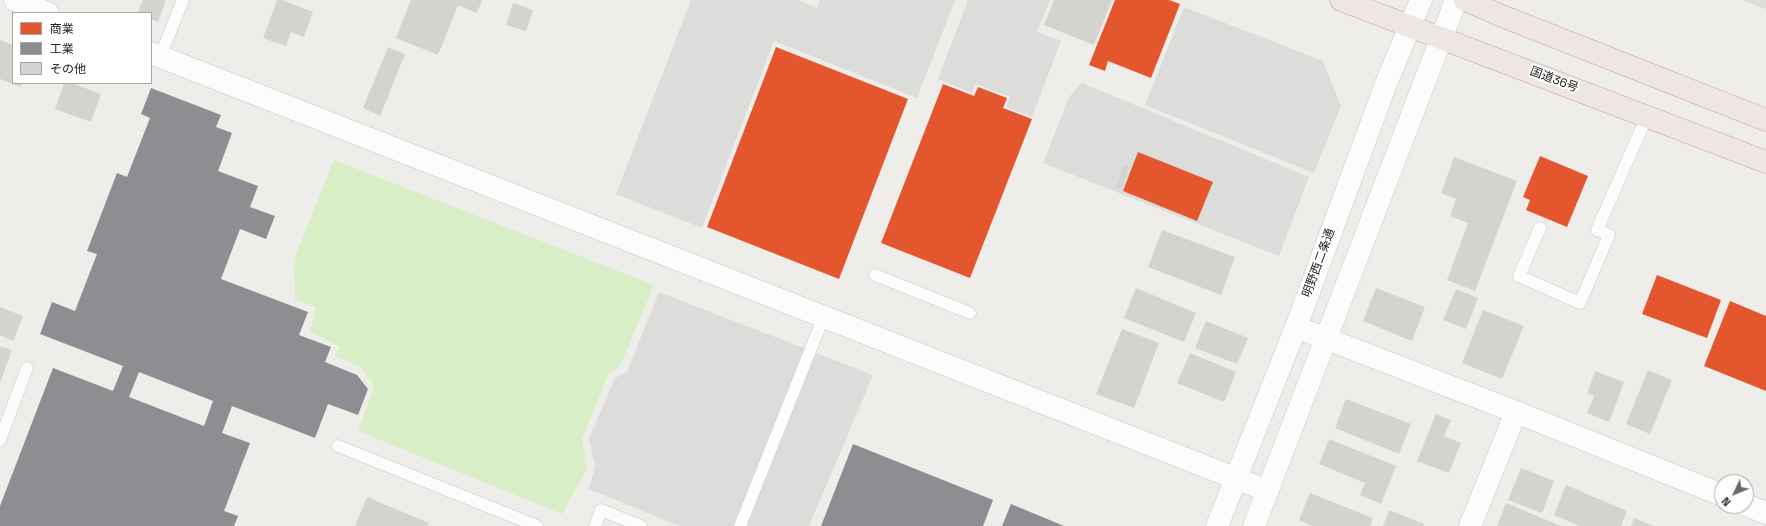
<!DOCTYPE html>
<meta charset="utf-8">
<style>
body{margin:0}
#map{position:relative;width:1766px;height:526px;overflow:hidden;background:#eeede9;font-family:"Space Grotesk","Noto Sans JP",sans-serif}
canvas{display:block}
.legend{position:absolute;left:12px;top:12px;width:140px;height:72px;box-sizing:border-box;background:#fff;border:1px solid #a6a6a6;margin:0;padding:5px 7px;list-style:none;font-size:12px;color:#202020}
.legend li{display:flex;align-items:center;gap:8px;height:20px}
.legend b{width:20px;border:1px solid #a6a6a6}
.north{position:absolute;left:1714px;top:474px;width:40px;height:40px;box-sizing:border-box;background:#fff;border:1px solid #a6a6a6;border-radius:50%;rotate:226deg;font-size:11px;font-weight:700;line-height:16px;text-align:center;color:#202020}
.north::after{content:'';display:block;margin:auto;width:14px;height:18px;background:#686866;clip-path:polygon(50% 0,100% 100%,50% 72%,0 100%)}
</style>
<div id="map">
<canvas width="1766" height="526"></canvas>
<ul class="legend">
<li><b style="height:11px;background:#e4572e"></b>商業</li>
<li><b style="height:11px;background:#8d8d92"></b>工業</li>
<li><b style="height:11px;background:#d5d3d0"></b>その他</li>
</ul>
<div class="north">N</div>
</div>
<script>
const context = document.querySelector('canvas').getContext('2d');
context.lineJoin = 'round';
function paint(path, color) { context.fillStyle = color; context.fill(path, 'evenodd'); }
const shape = rows => new Path2D(rows.map(r => 'M' + r).join(''));
function stroke(path, color, width, dash) { context.strokeStyle = color; context.lineWidth = width; context.lineCap = dash ? 'butt' : 'round'; context.setLineDash(dash || []); context.stroke(path); }
function label(font, color, halo, rows, align = 'center') {
  context.font = font + ' "Space Grotesk","Noto Sans JP",sans-serif'; context.lineWidth = 4; context.setLineDash([]); context.textBaseline = 'middle'; context.strokeStyle = halo; context.fillStyle = color; for (const [text, x, y, turn = 0] of rows) {
    context.save(); context.translate(x, y); context.rotate((+turn || 0) * Math.PI / 180); context.textAlign = isNaN(turn) ? turn : align; if (halo) context.strokeText(text, 0, 0); context.fillText(text, 0, 0); context.restore();
  }
}
paint(shape([
 [691,0,797,0,817,8,820,0,955,0,917,98,774,41,702,228,616,194],
 [968,0,1050,0,1037,32,1061,41,1032,117,1006,107,1010,97,976,84,972,93,938,79],
 [1742,0,1766,0,1766,9],
 [1184,7,1323,61,1341,106,1314,173,1145,105],
 [1082,83,1309,177,1279,256,1043,163,1069,97],
 [659,292,873,375,809,526,679,526,589,489,595,466,589,438,615,378,627,372]
]), '#dcdcda');
paint(shape([
 [334,160,654,285,620,366,608,375,582,440,587,468,562,514,358,431,374,385,360,367,335,356,340,347,310,332,316,307,295,300,294,260]
]), '#d8eec6');
paint(shape([
 [1115,0,1169,0,1180,4,1151,78,1108,61,1105,71,1089,65],
 [776,47,908,99,839,279,707,227],
 [943,84,974,96,978,87,1007,98,1003,108,1032,119,970,278,881,243],
 [1138,152,1213,182,1197,221,1123,191],
 [1540,156,1588,176,1567,227,1526,210,1530,200,1523,197],
 [1657,275,1721,300,1707,338,1642,314],
 [1730,301,1766,316,1766,391,1704,366]
]), '#e4572e');
paint(shape([
 [151,88,221,115,216,127,232,133,218,171,258,186,250,207,275,216,266,239,240,229,221,279,308,312,299,335,331,347,325,362,357,375,368,389,358,415,328,404,315,438,232,406,222,433,250,443,224,511,238,516,234,526,0,526,0,506,53,368,113,391,123,366,40,334,52,302,75,311,97,254,87,251,117,173,127,177,150,118,141,114],
 [139,372,213,401,204,426,129,397],
 [853,444,993,500,983,526,821,526],
 [1011,504,1064,526,1002,526]
]), '#8d8d92');
paint(shape([
 [143,0,166,0,158,22,151,19,151,13,138,13],
 [277,0,282,0,313,12,304,37,291,32,286,46,263,38],
 [411,0,482,0,477,13,458,5,438,55,396,38],
 [1054,0,1112,0,1094,45,1044,25],
 [513,3,533,10,526,31,506,25],
 [0,40,13,45,13,83,22,83,21,87,0,79],
 [388,47,405,54,380,116,363,108],
 [64,83,72,83,101,94,91,122,55,109],
 [1454,157,1517,181,1475,291,1447,280,1468,223,1450,216,1456,199,1441,193],
 [1124,165,1129,167,1121,189,1116,187],
 [1162,230,1235,257,1221,295,1148,267],
 [1136,288,1196,313,1184,342,1124,318],
 [1376,288,1425,307,1412,341,1363,321],
 [1456,289,1478,298,1466,329,1443,320],
 [0,307,23,316,13,341,0,335],
 [1483,310,1524,326,1502,379,1462,363],
 [1206,321,1248,338,1237,364,1195,348],
 [1122,329,1159,343,1134,408,1096,394],
 [0,346,12,350,0,383],
 [1190,353,1236,372,1224,402,1177,383],
 [1648,370,1672,380,1650,434,1626,424],
 [1595,371,1624,382,1609,422,1587,413,1594,396,1587,393],
 [1346,399,1411,424,1399,454,1335,428],
 [1436,414,1451,420,1444,436,1461,443,1449,473,1417,461],
 [1329,439,1396,466,1381,504,1360,495,1365,483,1319,464],
 [1521,468,1554,481,1542,513,1508,500],
 [1566,485,1627,511,1621,526,1580,526,1554,515],
 [1310,493,1373,518,1370,526,1313,526,1299,520],
 [367,497,429,523,428,526,355,526],
 [1506,503,1561,526,1497,526],
 [1389,510,1424,524,1423,526,1383,526],
 [1634,518,1653,526,1631,526]
]), '#d5d3d0');
const service = shape([
 [160,57,183,0],
 [1540,228,1519,276,1580,303,1609,235,1597,230,1647,116],
 [875,275,970,313],
 [0,440,27,368],
 [338,446,537,526],
 [595,526,601,510,641,526],
 [740,526,824,316]
]);
const minor = shape([
 [15,0,48,13],
 [151,53,1268,491],
 [1296,327,1516,412,1722,495],
 [1746,505,1766,513],
 [1470,526,1516,412]
]);
const tertiary = shape([
 [1217,526,1296,327,1387,81,1421,0],
 [1254,526,1456,0]
]);
const trunk = shape([
 [1341,0,1766,162],
 [1465,0,1502,16,1766,120]
]);
stroke(service, '#c7c6c5', 13);
stroke(minor, '#c7c6c5', 23);
stroke(tertiary, '#c7c6c5', 23);
stroke(trunk, '#c69ea7', 23);
stroke(service, '#fcfcfc', 12);
stroke(minor, '#fcfcfc', 22);
stroke(tertiary, '#fcfcfc', 22);
stroke(trunk, '#eee6e3', 22);
label('12px', '#202020', '#fff', [
 ["国道36号",1554,80,21],
 ["明野西二条通",1319,263,-70]
]);
</script>
